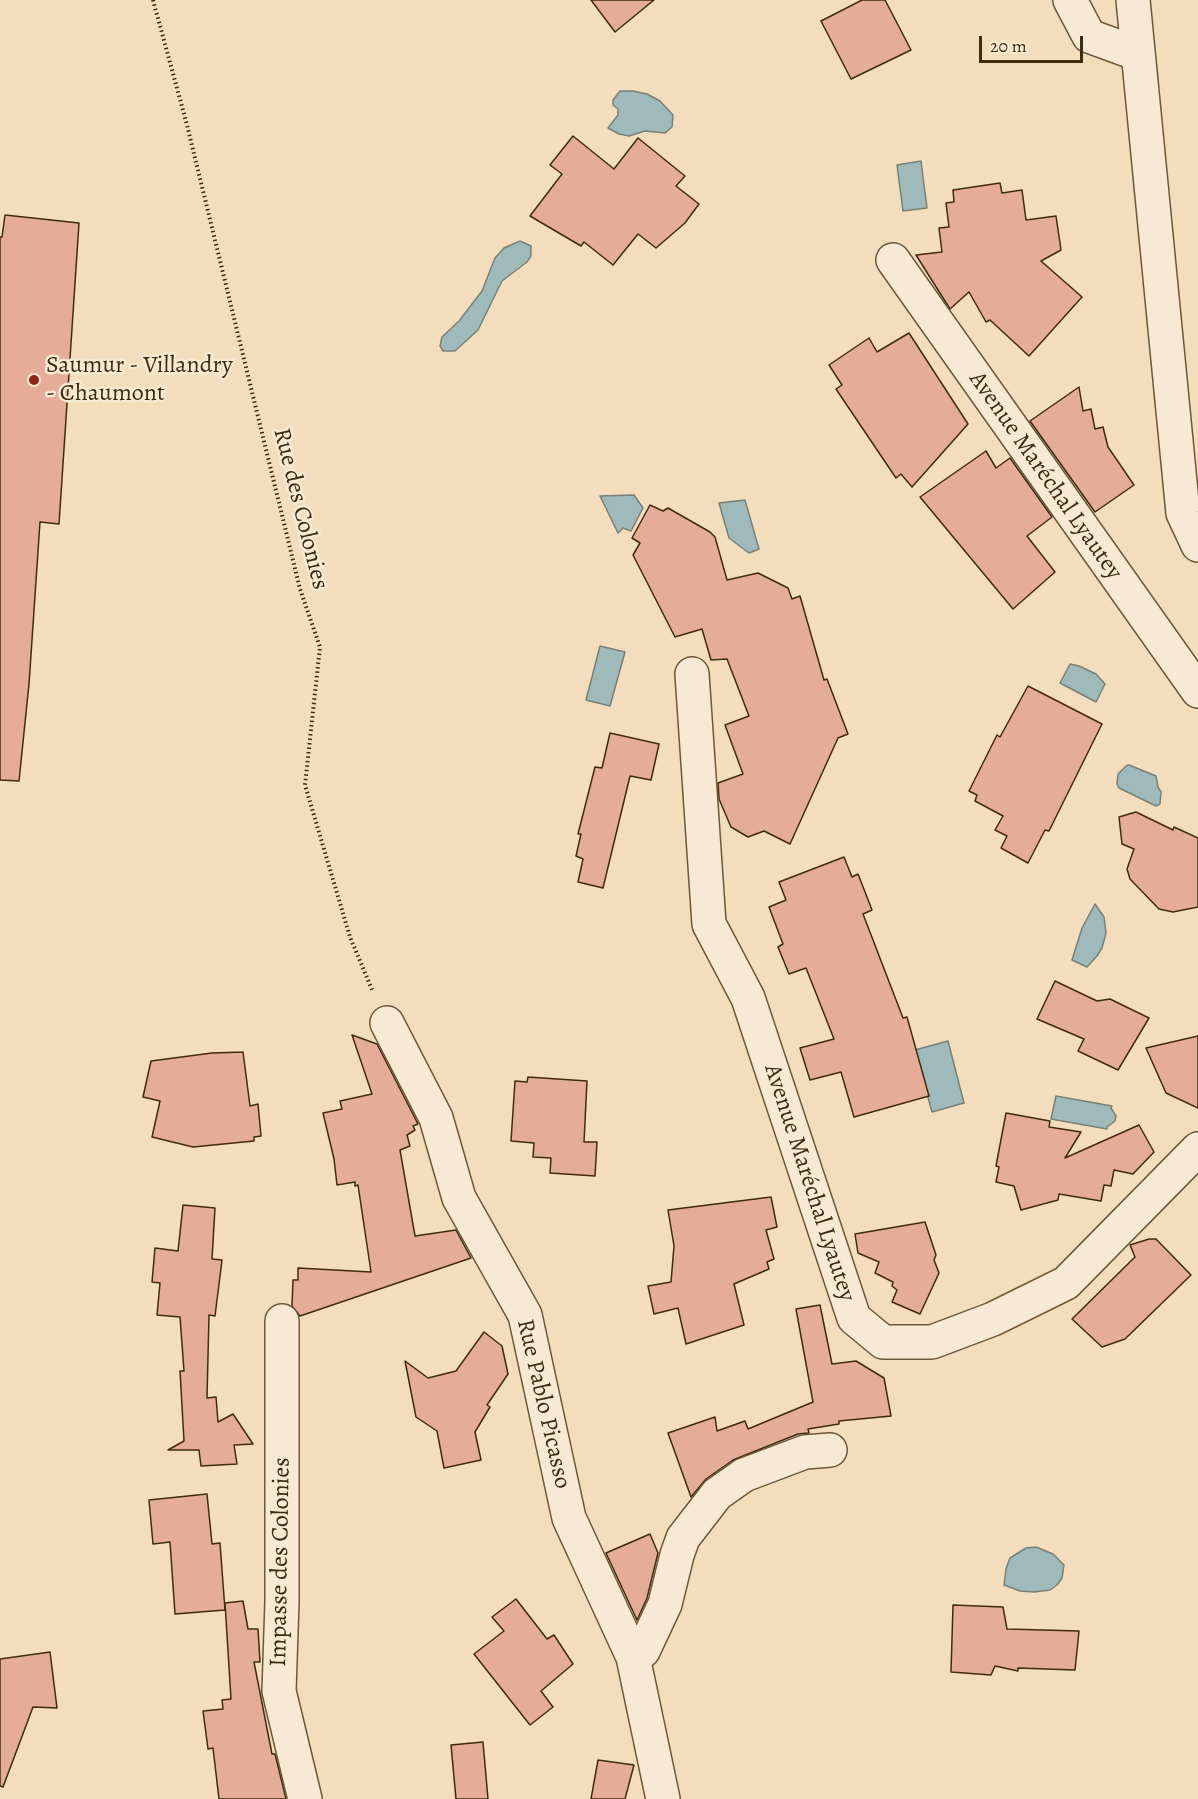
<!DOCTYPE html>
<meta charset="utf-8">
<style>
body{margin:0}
#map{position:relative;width:1198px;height:1799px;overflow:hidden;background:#f3ddbc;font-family:Alegreya,serif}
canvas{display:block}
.scale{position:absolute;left:979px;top:36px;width:104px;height:27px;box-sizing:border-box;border:3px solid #3f2b0f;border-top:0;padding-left:8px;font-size:18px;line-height:21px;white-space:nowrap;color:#3f2b0f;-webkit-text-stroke:4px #f7e9d3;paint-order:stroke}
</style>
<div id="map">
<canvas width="1198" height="1799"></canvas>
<div class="scale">20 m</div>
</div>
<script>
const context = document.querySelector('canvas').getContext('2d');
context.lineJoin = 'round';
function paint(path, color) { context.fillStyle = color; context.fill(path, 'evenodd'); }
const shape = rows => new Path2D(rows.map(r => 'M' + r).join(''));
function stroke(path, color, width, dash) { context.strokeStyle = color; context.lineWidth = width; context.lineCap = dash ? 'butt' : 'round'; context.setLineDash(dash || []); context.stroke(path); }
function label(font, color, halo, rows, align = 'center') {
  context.font = font + ' Alegreya,serif'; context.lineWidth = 5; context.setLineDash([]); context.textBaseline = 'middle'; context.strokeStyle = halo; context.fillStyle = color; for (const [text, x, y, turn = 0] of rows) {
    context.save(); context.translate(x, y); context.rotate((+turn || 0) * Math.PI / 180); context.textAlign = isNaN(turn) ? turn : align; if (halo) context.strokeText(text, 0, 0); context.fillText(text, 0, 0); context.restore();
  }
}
const water = shape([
 [620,91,633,91,647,94,660,101,673,115,672,127,665,133,645,131,629,136,619,134,608,128,618,115,618,109,613,105,613,100,620,91],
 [921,161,927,208,903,211,897,165,921,161],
 [520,241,531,246,531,256,527,262,502,281,478,330,455,351,443,351,440,346,442,337,459,321,482,291,495,258,504,248,520,241],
 [634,495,643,508,631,531,623,528,618,533,600,496,634,495],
 [745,500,759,549,749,553,729,538,719,503,745,500],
 [600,646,625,652,610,706,586,700,600,646],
 [1070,664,1079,666,1096,674,1105,684,1096,702,1060,683,1070,664],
 [1129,765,1156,776,1158,787,1161,792,1160,804,1156,806,1119,788,1117,784,1118,774,1126,766,1129,765],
 [1095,904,1104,917,1106,933,1102,948,1097,956,1087,967,1072,960,1082,928,1095,904],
 [948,1041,964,1103,932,1112,915,1050,948,1041],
 [1056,1096,1112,1106,1111,1108,1116,1116,1115,1121,1107,1127,1107,1129,1051,1119,1056,1096],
 [1036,1547,1053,1554,1064,1565,1062,1578,1057,1585,1050,1590,1034,1592,1020,1591,1004,1585,1006,1569,1010,1558,1026,1548,1036,1547]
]);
paint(water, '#9fbaba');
stroke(water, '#798176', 1.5);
const building = shape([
 [591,0,654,0,615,32,591,0],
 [862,0,885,0,911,50,851,79,821,21,862,0],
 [573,136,614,169,638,138,685,176,676,186,699,204,685,223,656,248,638,234,613,265,584,242,581,246,530,216,562,174,550,165,573,136],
 [1000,183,1002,193,1022,190,1026,220,1056,216,1061,250,1041,261,1082,297,1029,356,990,320,986,322,969,292,950,309,916,255,942,252,939,228,949,227,946,203,954,202,953,190,1000,183],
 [5,215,79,223,59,524,40,522,29,684,19,781,0,780,0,237,2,237,5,215],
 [909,333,968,424,912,487,901,474,896,478,836,389,842,385,829,365,869,338,877,352,909,333],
 [1079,387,1083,411,1091,409,1095,429,1103,427,1108,447,1134,485,1095,512,1030,421,1079,387],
 [986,451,996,468,1010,458,1052,517,1027,536,1055,572,1013,609,920,497,986,451],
 [650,505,663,511,668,508,710,532,715,537,727,580,758,573,788,588,792,599,800,596,824,680,827,679,848,734,838,738,790,844,764,831,748,837,731,827,719,799,718,783,743,774,725,725,749,716,727,659,711,660,702,629,675,637,633,555,640,543,632,538,650,505],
 [1028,686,1102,724,1049,831,1045,830,1028,863,1001,848,1007,836,995,830,1003,816,975,801,977,795,969,791,997,735,1000,737,1028,686],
 [610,733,659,744,651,780,630,776,603,888,578,882,583,859,576,856,581,834,578,834,595,767,602,768,610,733],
 [1136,812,1173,830,1174,827,1198,838,1198,907,1173,912,1159,909,1130,879,1127,869,1134,849,1122,844,1119,817,1136,812],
 [844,857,852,877,858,874,872,910,863,914,903,1018,907,1017,929,1096,854,1117,841,1072,810,1080,800,1048,834,1039,806,968,789,974,778,947,783,944,769,907,786,900,779,882,844,857],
 [1055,981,1097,1001,1110,999,1149,1018,1118,1070,1078,1051,1084,1039,1037,1019,1055,981],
 [352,1035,377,1044,418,1124,413,1126,415,1130,407,1135,410,1146,400,1150,415,1236,456,1230,471,1258,300,1316,292,1306,293,1280,298,1280,298,1268,371,1272,358,1185,355,1186,355,1182,337,1185,334,1159,323,1113,342,1109,340,1101,372,1094,352,1035],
 [1198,1036,1198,1108,1166,1093,1146,1048,1198,1036],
 [243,1052,250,1106,258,1104,261,1136,254,1137,254,1141,193,1147,152,1137,160,1101,143,1097,151,1061,212,1053,243,1052],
 [528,1077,587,1081,584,1142,597,1142,595,1176,550,1173,551,1158,533,1157,534,1143,511,1141,515,1081,527,1082,528,1077],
 [1006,1113,1050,1121,1049,1127,1081,1132,1065,1158,1139,1125,1154,1152,1133,1174,1114,1170,1111,1186,1104,1185,1101,1201,1059,1194,1058,1200,1021,1210,1014,1186,996,1182,999,1167,996,1166,1006,1113],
 [771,1197,777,1227,766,1230,774,1259,767,1262,769,1269,734,1284,744,1325,686,1344,678,1308,654,1314,648,1286,671,1282,674,1246,668,1210,771,1197],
 [183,1205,215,1208,212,1259,222,1260,215,1316,209,1315,207,1398,216,1397,218,1422,233,1414,253,1444,234,1445,237,1464,201,1466,199,1450,168,1450,184,1441,180,1371,184,1371,180,1317,157,1315,160,1283,152,1282,155,1248,178,1251,183,1205],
 [925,1222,936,1255,934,1260,939,1273,920,1314,892,1302,897,1290,892,1286,893,1282,875,1273,879,1262,858,1253,855,1234,925,1222],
 [1149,1239,1156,1239,1191,1275,1125,1339,1102,1347,1072,1319,1135,1257,1130,1245,1149,1239],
 [820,1305,832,1364,856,1361,884,1378,891,1416,839,1421,839,1424,808,1429,809,1433,798,1434,733,1460,706,1479,691,1497,668,1433,715,1417,717,1431,745,1421,748,1429,813,1402,796,1309,820,1305],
 [484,1332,502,1346,508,1374,487,1405,490,1407,475,1432,481,1460,444,1468,437,1431,416,1417,405,1361,428,1378,456,1371,484,1332],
 [207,1494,212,1544,220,1543,225,1610,175,1614,170,1542,153,1544,149,1500,207,1494],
 [650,1534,658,1553,647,1598,637,1620,606,1553,650,1534],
 [516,1599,547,1639,554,1635,573,1664,541,1691,553,1707,530,1725,474,1654,504,1631,492,1617,516,1599],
 [243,1601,248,1629,258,1629,260,1662,254,1662,272,1754,275,1754,286,1799,219,1799,213,1748,208,1749,203,1711,223,1709,222,1700,231,1699,225,1603,243,1601],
 [953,1605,1003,1607,1007,1629,1079,1631,1075,1670,1018,1668,1018,1671,995,1666,991,1675,951,1672,953,1605],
 [50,1652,57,1708,33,1707,3,1787,0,1786,0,1659,50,1652],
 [483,1742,488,1799,456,1799,451,1745,483,1742],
 [598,1760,634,1765,625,1799,591,1799,598,1760]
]);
paint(building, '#e5ac98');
stroke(building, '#3f2b0f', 1.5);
const minor = shape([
 [1070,0,1089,36,1138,54],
 [1133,0,1183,513,1198,545],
 [893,260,1198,691],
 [692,674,709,924,748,998,854,1318,883,1342,932,1342,993,1319,1066,1283,1198,1149],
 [387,1023,436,1118,459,1198,525,1315,569,1518,633,1657,663,1799],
 [282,1321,282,1602,279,1691,305,1799],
 [633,1657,643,1651,665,1604,677,1555,683,1538,717,1494,744,1475,805,1452,830,1450]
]);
stroke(minor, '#6c583a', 36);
stroke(shape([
 [153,0,187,125,300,589,320,647,305,785,350,937,373,992]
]), '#3f2b0f', 4, [1.5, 3]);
stroke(minor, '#f7e9d3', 33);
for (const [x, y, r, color] of [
 [34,380,6,"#8f2418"]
]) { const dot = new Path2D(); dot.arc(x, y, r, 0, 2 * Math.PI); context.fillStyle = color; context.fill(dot); stroke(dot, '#f7e9d3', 2); }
label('24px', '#3f2b0f', '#f7e9d3', [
 ["Saumur - Villandry",46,366],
 ["- Chaumont",46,394]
], 'left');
label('24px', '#3f2b0f', '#f7e9d3', [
 ["Avenue Maréchal Lyautey",1045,476,55],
 ["Rue des Colonies",300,509,76],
 ["Avenue Maréchal Lyautey",809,1183,72],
 ["Rue Pablo Picasso",543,1404,77],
 ["Impasse des Colonies",281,1562,-89]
]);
</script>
